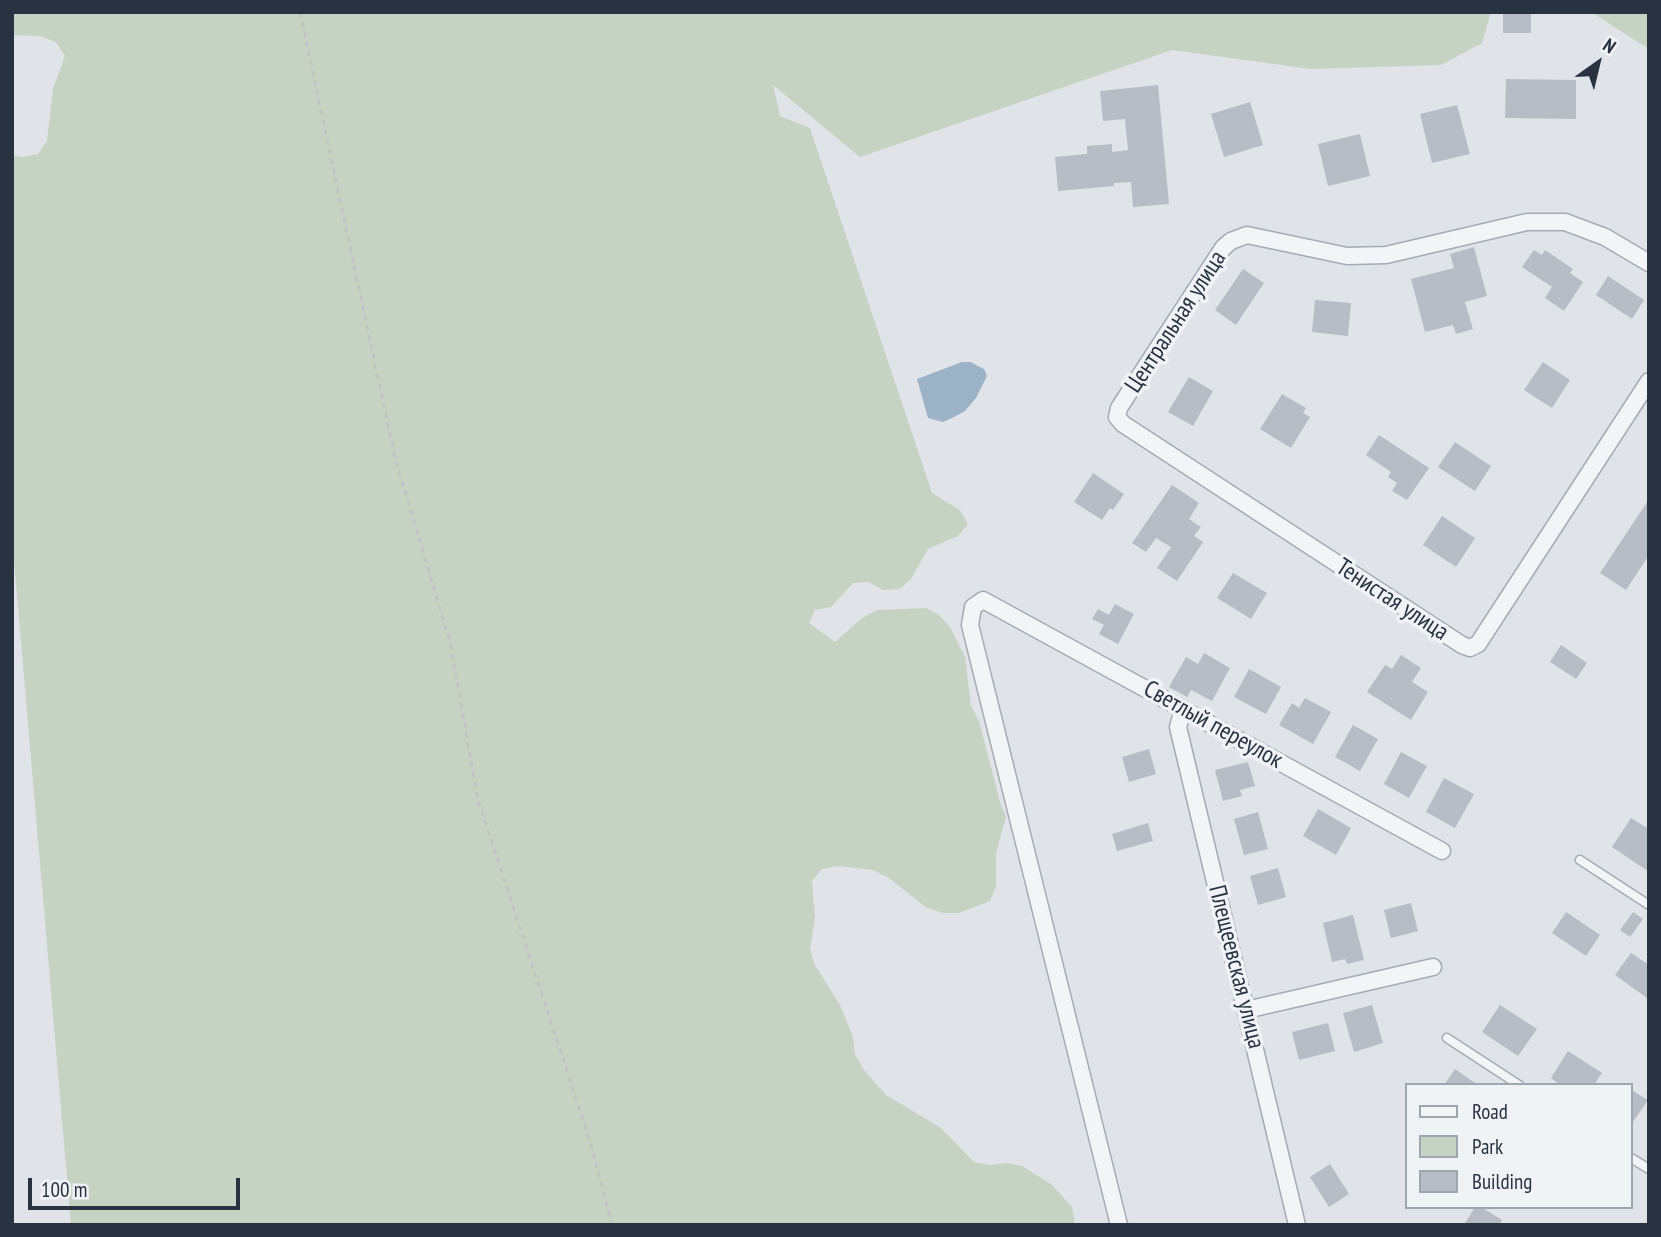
<!DOCTYPE html>
<meta charset="utf-8">
<style>
body{margin:0}
#map{position:relative;width:1661px;height:1237px;overflow:hidden;background:#e0e4e9;font-family:"PT Sans Narrow",sans-serif}
canvas{display:block}
.frame{position:absolute;inset:0;border:14px solid #293240;pointer-events:none}
.legend{position:absolute;left:1405px;top:1083px;width:228px;height:126px;box-sizing:border-box;background:#f0f3f6;border:2px solid #a0a6ad;margin:0;padding:9px 12px;list-style:none;font-size:21px;color:#293240}
.legend li{display:flex;align-items:center;gap:14px;height:35px}
.legend b{width:35px;border:2px solid #a0a6ad}
.north{position:absolute;left:1563px;top:28px;width:70px;height:70px;-webkit-text-stroke:5px #f0f3f6;paint-order:stroke;rotate:34deg;font-size:19px;font-weight:700;line-height:28px;text-align:center;color:#293240}
.north::after{content:'';display:block;margin:auto;width:24px;height:32px;background:#293240;clip-path:polygon(50% 0,100% 100%,50% 72%,0 100%)}
.scale{position:absolute;left:28px;top:1178px;width:212px;height:32px;box-sizing:border-box;border:4px solid #293240;border-top:0;padding-left:9px;font-size:21px;line-height:24px;white-space:nowrap;color:#293240;-webkit-text-stroke:5px #f0f3f6;paint-order:stroke}
</style>
<div id="map">
<canvas width="1661" height="1237"></canvas>
<div class="frame"></div>
<ul class="legend">
<li><b style="height:9px;background:#f3f4f7"></b>Road</li>
<li><b style="height:19px;background:#c6d2c2"></b>Park</li>
<li><b style="height:19px;background:#b8bdc5"></b>Building</li>
</ul>
<div class="north">N</div>
<div class="scale">100 m</div>
</div>
<script>
const context = document.querySelector('canvas').getContext('2d');
context.lineJoin = 'round';
function paint(path, color) { context.fillStyle = color; context.fill(path, 'evenodd'); }
const shape = rows => new Path2D(rows.map(r => 'M' + r).join(''));
function stroke(path, color, width, dash) { context.strokeStyle = color; context.lineWidth = width; context.lineCap = dash ? 'butt' : 'round'; context.setLineDash(dash || []); context.stroke(path); }
function label(font, color, halo, rows, align = 'center') {
  context.font = font + ' "PT Sans Narrow",sans-serif'; context.lineWidth = 7; context.setLineDash([]); context.textBaseline = 'middle'; context.strokeStyle = halo; context.fillStyle = color; for (const [text, x, y, turn = 0] of rows) {
    context.save(); context.translate(x, y); context.rotate((+turn || 0) * Math.PI / 180); context.textAlign = isNaN(turn) ? turn : align; if (halo) context.strokeText(text, 0, 0); context.fillText(text, 0, 0); context.restore();
  }
}
paint(shape([
 [12,12,1491,12,1482,43,1441,65,1311,69,1172,50,860,157,773,85,780,116,810,128,932,493,960,510,968,524,958,536,928,549,911,579,900,589,883,590,869,582,853,583,831,607,815,610,809,623,835,642,862,618,877,610,926,608,939,615,950,627,965,657,971,706,979,721,1000,802,1006,817,996,853,996,886,990,901,959,913,943,913,927,908,889,878,873,870,838,866,822,869,812,881,815,917,810,950,815,965,841,1007,853,1037,855,1054,864,1070,886,1095,941,1128,974,1162,990,1165,1006,1163,1022,1166,1051,1184,1072,1207,1075,1225,71,1225,12,537,12,155,21,157,38,154,47,141,53,89,65,56,56,42,40,36,12,35],
 [1591,12,1649,12,1649,49]
]), '#c6d2c2');
paint(shape([
 [962,362,970,362,984,369,987,376,976,398,965,411,952,418,943,422,928,418,917,379]
]), '#9cb2c7');
paint(shape([
 [1503,12,1531,12,1531,33,1503,33],
 [1506,79,1576,80,1576,119,1505,118],
 [1158,85,1169,204,1133,207,1131,182,1114,183,1114,186,1058,191,1055,157,1087,154,1087,146,1112,144,1112,152,1128,150,1125,119,1103,121,1100,91],
 [1250,102,1263,145,1224,157,1211,114],
 [1457,105,1470,154,1432,163,1420,114],
 [1360,134,1370,176,1328,186,1318,144],
 [1474,247,1487,296,1465,302,1473,329,1456,334,1453,325,1425,332,1411,279,1454,268,1450,254],
 [1534,250,1542,255,1545,250,1573,269,1570,273,1583,282,1564,311,1545,298,1552,287,1522,267],
 [1243,269,1264,283,1236,325,1215,310],
 [1608,276,1644,300,1632,319,1596,295],
 [1315,300,1351,303,1348,336,1312,332],
 [1543,362,1570,380,1552,408,1524,390],
 [1189,377,1213,391,1193,426,1168,412],
 [1282,394,1306,408,1303,413,1310,417,1291,448,1260,429],
 [1379,435,1429,468,1407,500,1392,491,1397,483,1388,477,1391,472,1366,455],
 [1455,442,1491,466,1475,491,1438,467],
 [1093,473,1124,494,1113,510,1110,508,1102,520,1074,502],
 [1172,485,1199,503,1189,519,1201,527,1194,536,1203,542,1177,581,1157,568,1171,547,1156,538,1146,552,1132,543],
 [1649,499,1649,555,1626,590,1600,573],
 [1442,516,1475,538,1456,567,1423,545],
 [1233,573,1267,593,1251,619,1217,598],
 [1115,604,1134,614,1118,644,1099,634,1104,625,1092,619,1098,609,1109,615],
 [1561,645,1587,663,1576,679,1550,662],
 [1204,653,1230,668,1212,701,1191,690,1187,697,1169,687,1186,657,1198,664],
 [1401,655,1421,668,1412,682,1428,692,1411,720,1367,692,1385,665,1392,669],
 [1249,669,1281,687,1266,714,1234,697],
 [1305,698,1331,712,1313,744,1279,725,1292,703,1299,708],
 [1353,725,1378,739,1360,771,1335,757],
 [1149,749,1156,774,1129,782,1122,757],
 [1401,752,1427,766,1409,798,1384,784],
 [1248,762,1255,786,1240,790,1242,796,1223,801,1215,770],
 [1444,778,1474,794,1455,828,1426,812],
 [1318,809,1351,828,1336,855,1303,836],
 [1258,812,1268,849,1244,855,1234,819],
 [1631,818,1649,829,1649,872,1612,847],
 [1148,823,1153,841,1117,851,1112,834],
 [1278,868,1286,897,1258,905,1250,876],
 [1411,903,1418,931,1391,938,1384,910],
 [1566,912,1600,935,1586,956,1552,933],
 [1633,912,1643,919,1630,937,1620,930],
 [1353,915,1364,960,1347,964,1345,959,1332,962,1323,923],
 [1631,953,1649,965,1647,998,1615,975],
 [1372,1005,1383,1043,1354,1052,1343,1013],
 [1500,1005,1537,1029,1518,1056,1482,1032],
 [1328,1023,1335,1051,1299,1060,1292,1032],
 [1568,1051,1602,1073,1594,1085,1560,1085,1551,1078],
 [1455,1069,1478,1085,1444,1085],
 [1631,1090,1648,1100,1631,1125],
 [1330,1164,1349,1194,1329,1207,1310,1177],
 [1475,1207,1481,1207,1502,1220,1499,1225,1464,1225]
]), '#b8bdc5');
const lane = shape([
 [1580,860,1649,905],
 [1447,1038,1519,1085],
 [1631,1158,1649,1169]
]);
const street = shape([
 [1649,263,1605,237,1565,222,1527,222,1386,255,1347,256,1247,235,1231,241,1223,248,1119,408,1117,417,1123,424,1462,645,1470,648,1478,644,1649,381],
 [1183,709,1178,727,1297,1225],
 [1246,1010,1433,967],
 [1119,1225,970,625,973,607,983,600,1442,851]
]);
stroke(lane, '#a5abb3', 11);
stroke(street, '#a5abb3', 19);
stroke(shape([
 [300,12,395,458,450,642,478,800,591,1144,612,1225]
]), '#bec2c7', 2.5, [5, 5]);
stroke(lane, '#f3f4f7', 8);
stroke(street, '#f3f4f7', 16);
label('24px', '#293240', '#f0f3f6', [
 ["Центральная улица",1176,322,-57],
 ["Тенистая улица",1392,600,33],
 ["Светлый переулок",1213,725,29],
 ["Плещеевская улица",1236,967,76]
]);
</script>
